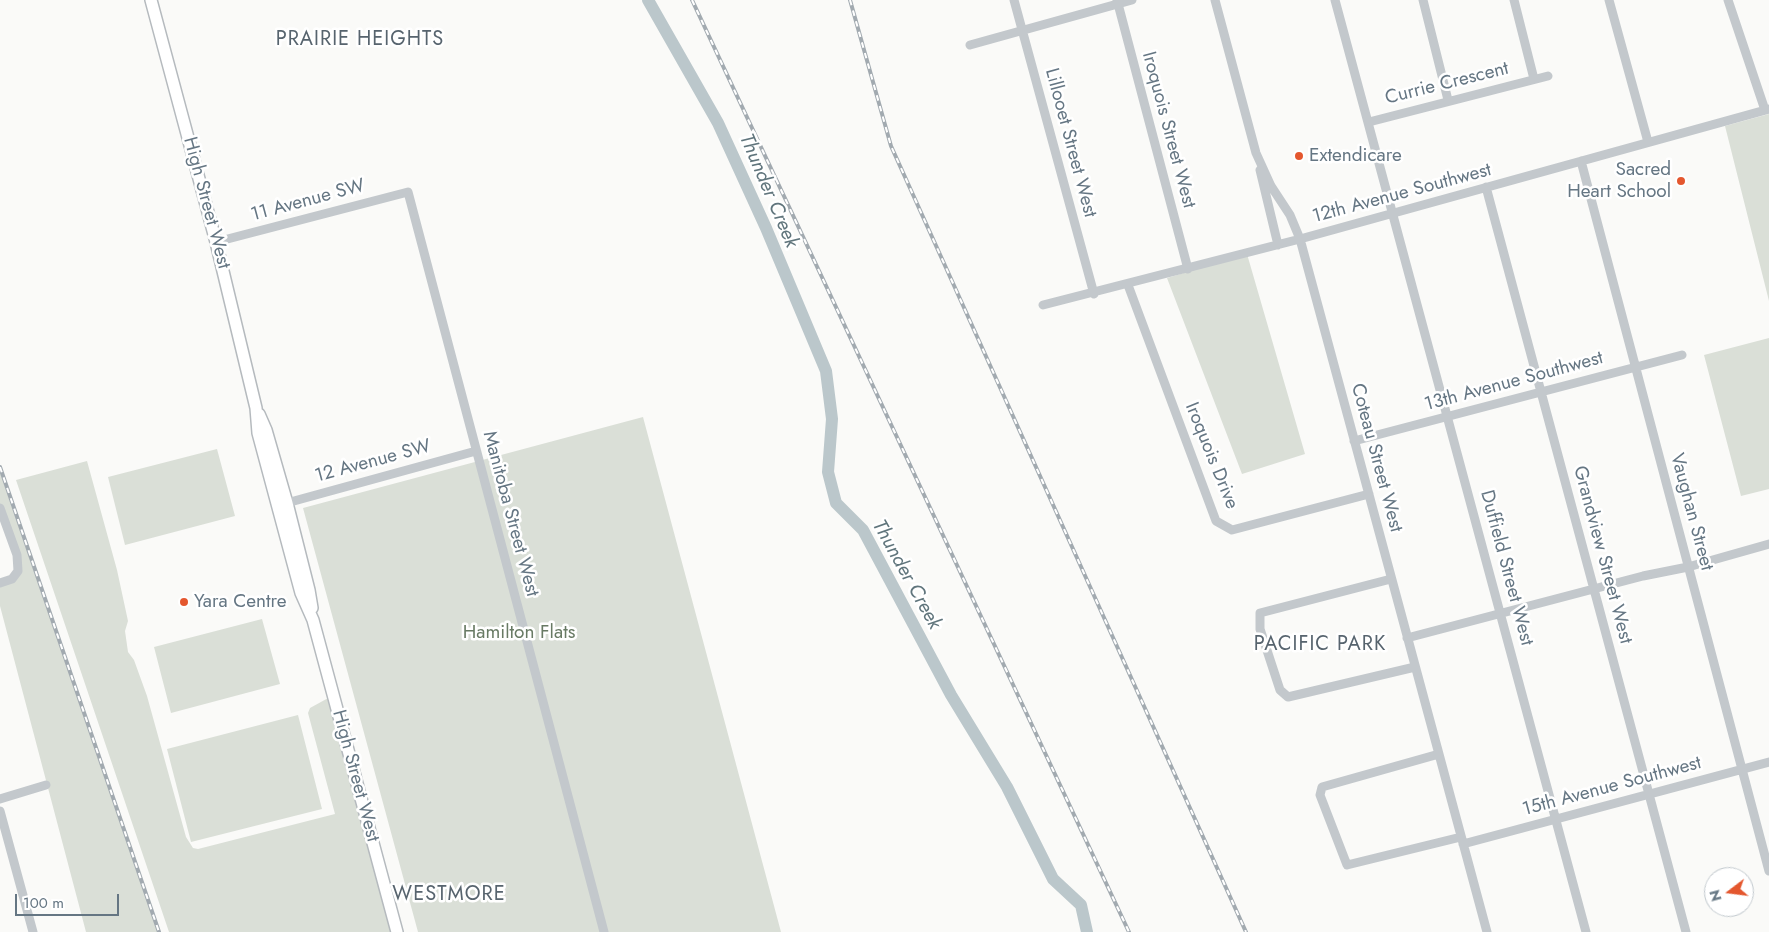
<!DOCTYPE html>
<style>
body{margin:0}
#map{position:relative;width:1769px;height:932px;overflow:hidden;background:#fafaf8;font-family:Jost,sans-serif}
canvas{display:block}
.north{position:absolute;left:1704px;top:867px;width:50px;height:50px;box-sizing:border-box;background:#fff;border:1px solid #c1c8cd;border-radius:50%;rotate:255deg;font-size:14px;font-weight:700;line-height:20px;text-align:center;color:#657683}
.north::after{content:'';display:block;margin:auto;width:18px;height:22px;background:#e4572e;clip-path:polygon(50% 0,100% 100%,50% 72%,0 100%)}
.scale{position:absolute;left:15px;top:894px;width:104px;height:22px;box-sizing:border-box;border:2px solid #657683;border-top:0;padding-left:6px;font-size:15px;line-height:18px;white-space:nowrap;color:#657683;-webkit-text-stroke:4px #fff;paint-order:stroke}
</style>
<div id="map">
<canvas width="1769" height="932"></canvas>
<div class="north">N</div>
<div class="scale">100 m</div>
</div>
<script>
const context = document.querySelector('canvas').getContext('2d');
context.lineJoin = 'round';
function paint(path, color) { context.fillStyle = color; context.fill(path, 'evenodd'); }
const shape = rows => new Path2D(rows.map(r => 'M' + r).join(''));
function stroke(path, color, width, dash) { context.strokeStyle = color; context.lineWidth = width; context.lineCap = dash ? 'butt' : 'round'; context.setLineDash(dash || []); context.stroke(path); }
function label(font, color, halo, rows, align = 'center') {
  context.font = font + ' Jost,sans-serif'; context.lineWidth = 5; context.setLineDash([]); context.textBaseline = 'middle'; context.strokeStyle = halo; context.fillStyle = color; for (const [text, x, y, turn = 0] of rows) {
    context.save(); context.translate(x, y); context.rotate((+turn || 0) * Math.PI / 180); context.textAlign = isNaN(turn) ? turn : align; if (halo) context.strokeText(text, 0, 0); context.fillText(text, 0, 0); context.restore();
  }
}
paint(shape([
 [1769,114,1769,301,1725,126],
 [1247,254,1305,454,1242,474,1167,278],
 [1769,338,1769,489,1741,496,1704,355],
 [643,417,781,932,418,932,303,508],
 [217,449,235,516,125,545,108,477],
 [87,461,117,570,128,621,125,631,128,652,134,660,147,696,186,837,193,848,198,849,335,814,308,713,310,708,330,697,396,932,169,932,16,480],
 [0,472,36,577,158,932,86,932,0,606,0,583,18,571,0,508],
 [262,619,280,684,171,713,154,647],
 [298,715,322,809,191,842,167,749]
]), '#dadfd7');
stroke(shape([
 [648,0,718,123,766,228,826,371,832,419,828,472,836,503,863,530,951,695,1007,787,1053,879,1081,905,1087,932]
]), '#bbc7cb', 12);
const major = shape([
 [151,0,216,242,256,408,258,433,301,593,313,620,397,932],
 [259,414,266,430,287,503,309,590,312,608]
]);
stroke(major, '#b5babe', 14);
stroke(shape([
 [1014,0,1094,294],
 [1117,0,1188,269],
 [1215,0,1256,153,1271,186,1290,215,1300,239,1487,932],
 [1335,0,1586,932],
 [1423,0,1448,100],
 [1514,0,1534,79],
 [1609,0,1648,142],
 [1728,0,1765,110],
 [970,45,1132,0],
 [1369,122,1548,76],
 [1581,161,1769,871],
 [1260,170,1278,245],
 [1486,187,1686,932],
 [216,242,408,192,604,932],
 [1128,285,1216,521,1232,530,1369,494],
 [1043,305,1300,239,1769,109],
 [1354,441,1682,355],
 [283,504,476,451],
 [0,508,17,555,18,571,12,579,0,583],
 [1391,579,1260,613,1260,629,1280,690,1288,697,1415,667],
 [1407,638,1643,576,1688,567,1769,544],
 [1439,754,1322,787,1320,795,1347,865,1461,837],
 [0,799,46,785],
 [0,811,33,932],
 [1463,844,1769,762]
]), '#c3c8cc', 9);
stroke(major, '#fff', 11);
const rail = shape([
 [692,0,1129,932],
 [850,0,891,146,1246,932],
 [0,467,159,932]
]);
stroke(rail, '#a2aab0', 4);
stroke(rail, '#fff', 2, [5.5]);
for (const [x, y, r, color] of [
 [1299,156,5,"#e4572e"],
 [1681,181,5,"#e4572e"],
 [184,602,5,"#e4572e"]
]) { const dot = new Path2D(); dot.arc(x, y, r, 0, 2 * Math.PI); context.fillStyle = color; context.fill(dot); stroke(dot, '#fff', 2); }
label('19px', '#657683', '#fff', [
 ["Currie Crescent",1447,84,-14],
 ["Iroquois Street West",1168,130,75],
 ["Lillooet Street West",1070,143,75],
 ["12th Avenue Southwest",1402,194,-15],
 ["11 Avenue SW",308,201,-15],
 ["High Street West",206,203,75],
 ["13th Avenue Southwest",1514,382,-15],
 ["Iroquois Drive",1211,456,68],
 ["Coteau Street West",1376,458,75],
 ["12 Avenue SW",373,462,-15],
 ["Vaughan Street",1691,512,75],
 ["Manitoba Street West",510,514,75],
 ["Grandview Street West",1602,555,75],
 ["Duffield Street West",1506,568,75],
 ["High Street West",355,776,75],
 ["15th Avenue Southwest",1612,787,-15]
]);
label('19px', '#657683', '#fff', [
 ["Extendicare",1309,156],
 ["Sacred",1671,170,"right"],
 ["Heart School",1671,192,"right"],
 ["Yara Centre",194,602]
], 'left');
label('19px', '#687a64', '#fff', [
 ["Hamilton Flats",519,633]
]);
context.letterSpacing = '1px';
label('20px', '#57646e', '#fff', [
 ["PRAIRIE HEIGHTS",360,40],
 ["PACIFIC PARK",1320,645],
 ["WESTMORE",449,895]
]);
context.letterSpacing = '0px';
label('italic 20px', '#60757c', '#fff', [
 ["Thunder Creek",768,191,67],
 ["Thunder Creek",906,575,61]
]);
</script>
